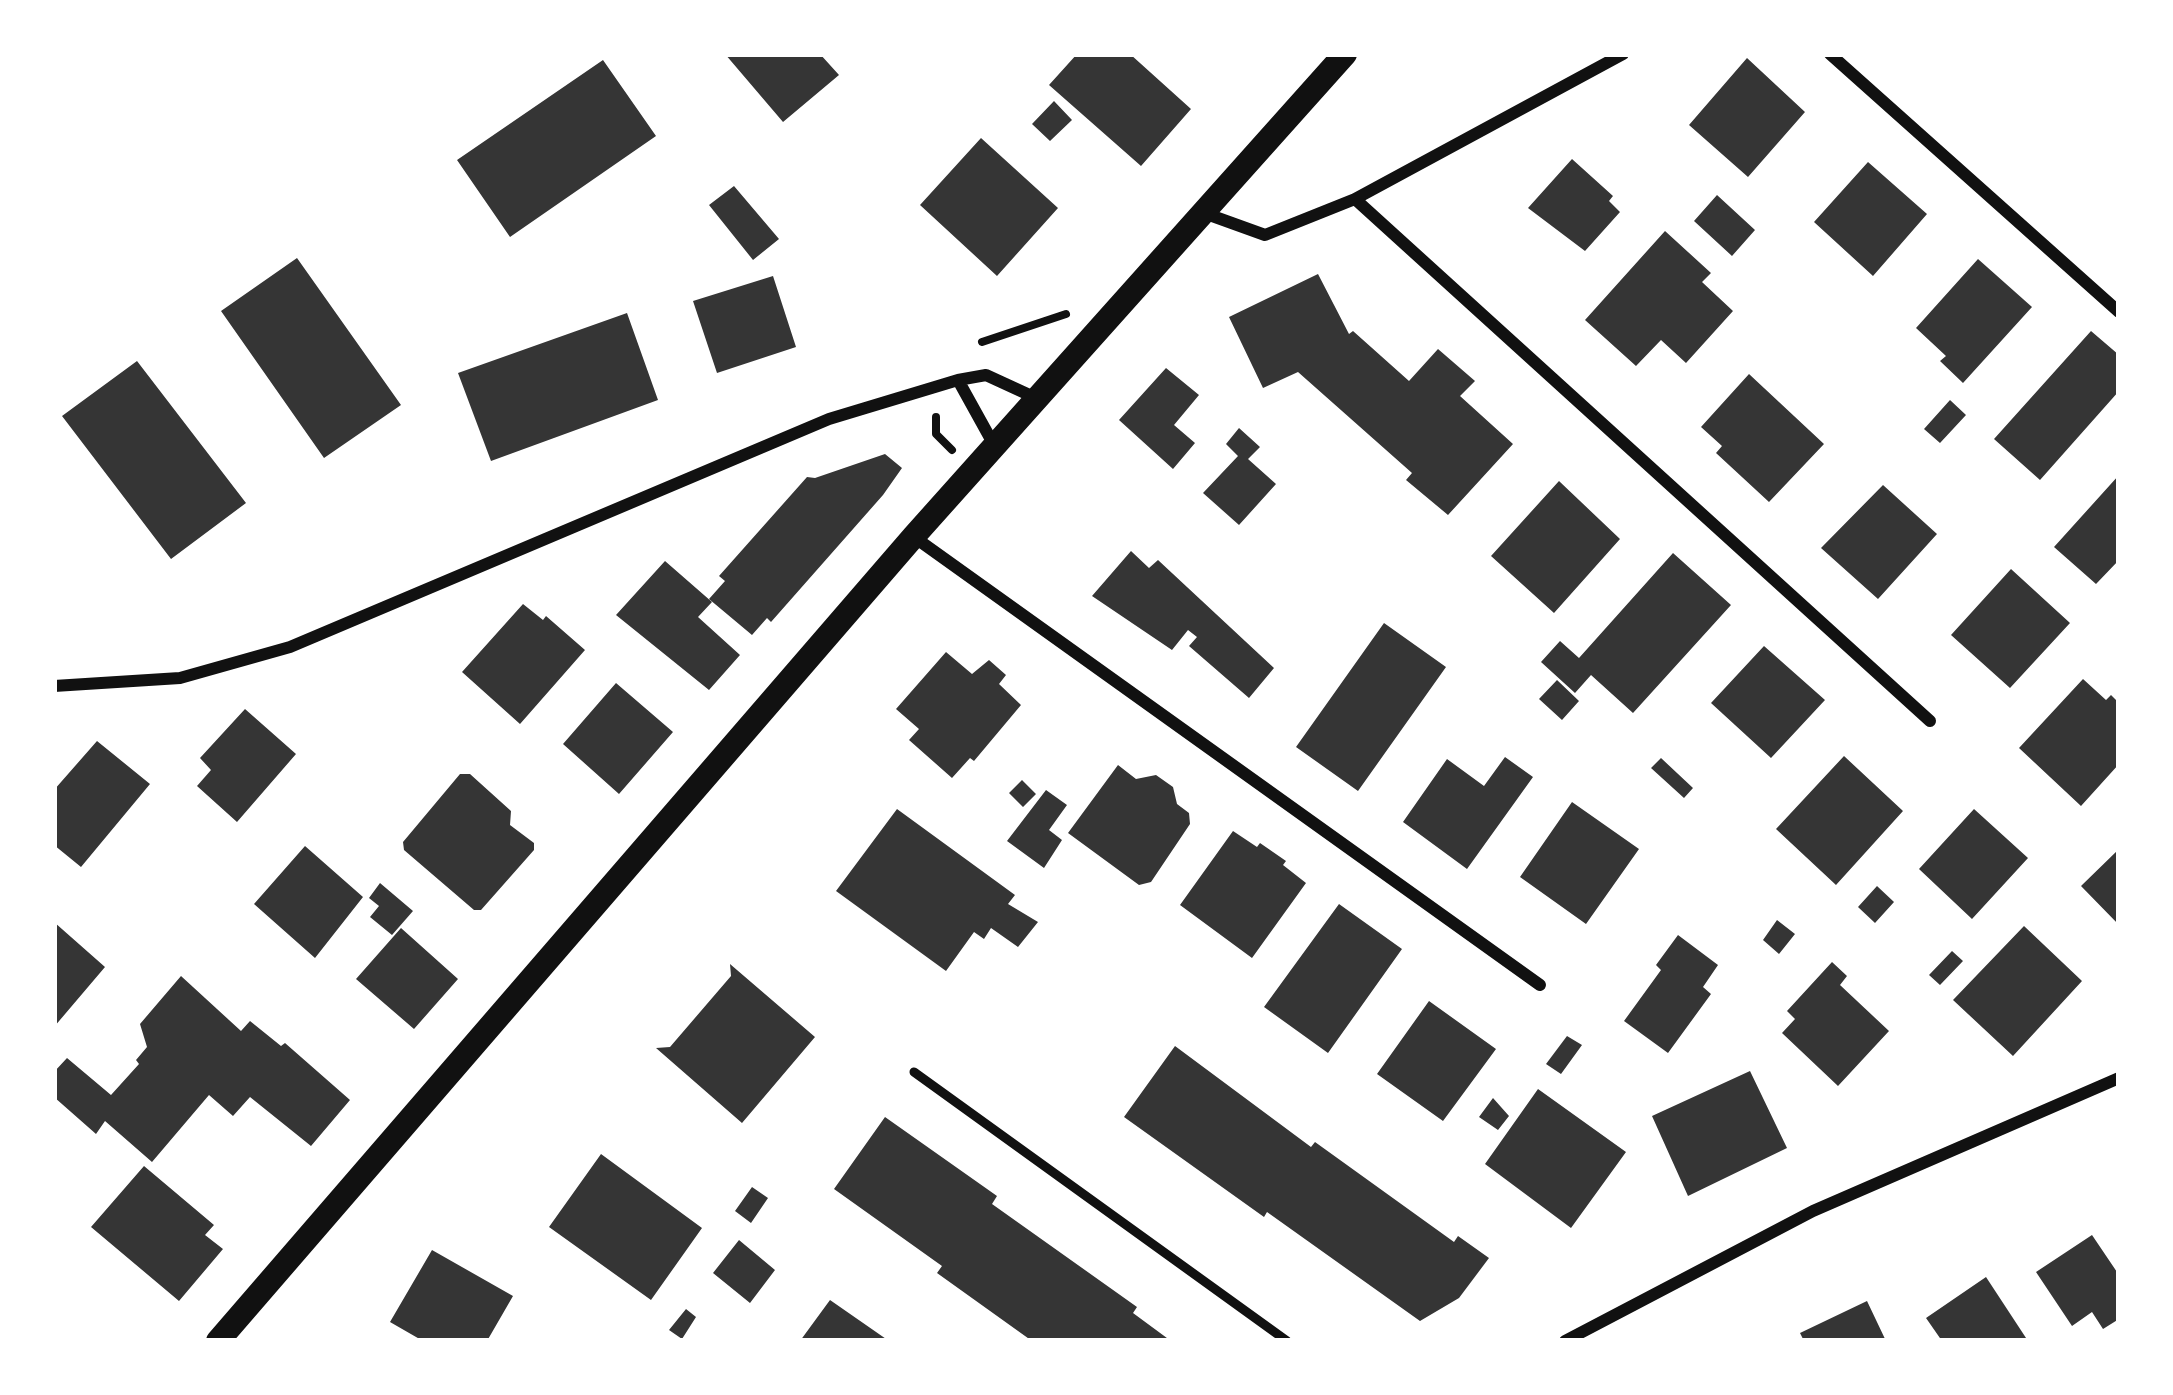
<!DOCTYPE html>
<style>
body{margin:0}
#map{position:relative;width:2173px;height:1395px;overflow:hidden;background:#fff;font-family:"Space Grotesk",sans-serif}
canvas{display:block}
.frame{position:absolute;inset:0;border:57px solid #fff;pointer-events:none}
</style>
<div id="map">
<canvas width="2173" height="1395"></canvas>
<div class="frame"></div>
</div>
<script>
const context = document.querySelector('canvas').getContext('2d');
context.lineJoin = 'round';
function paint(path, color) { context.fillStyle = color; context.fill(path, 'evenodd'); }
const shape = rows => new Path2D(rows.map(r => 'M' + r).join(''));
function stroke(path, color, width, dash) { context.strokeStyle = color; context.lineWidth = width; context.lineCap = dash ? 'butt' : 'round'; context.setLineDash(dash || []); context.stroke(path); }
paint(shape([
 [725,54,820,54,839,75,783,122],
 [1077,54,1130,54,1191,109,1141,166,1049,85],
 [1747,58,1805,112,1748,177,1689,125],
 [603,60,656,136,510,237,457,160],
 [1054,101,1072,120,1050,141,1032,124],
 [981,138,1058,208,997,276,920,205],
 [1572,159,1613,196,1609,201,1620,212,1585,251,1528,208],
 [1868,162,1927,214,1873,276,1814,222],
 [734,186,779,239,753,260,709,205],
 [1717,195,1755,230,1732,256,1694,221],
 [1665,231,1711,273,1702,282,1733,311,1686,363,1661,340,1636,366,1585,320],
 [297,258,401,405,324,458,221,311],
 [1978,259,2032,307,1963,383,1940,361,1946,356,1916,328],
 [1318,274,1349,334,1353,331,1409,381,1438,349,1475,381,1460,396,1513,444,1448,515,1406,480,1412,473,1298,372,1263,388,1229,317],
 [773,276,796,347,717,373,693,301],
 [627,313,658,400,491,461,458,373],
 [2091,331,2119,355,2119,391,2040,480,1994,439],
 [137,361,246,503,171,559,62,416],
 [1166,368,1199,395,1174,425,1195,443,1173,469,1119,420],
 [1749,374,1824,444,1769,502,1716,453,1722,446,1701,427],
 [1950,400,1966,415,1940,443,1924,429],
 [1239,428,1260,447,1248,459,1276,484,1239,525,1203,493,1238,456,1226,444],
 [885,454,902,468,883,495,771,622,767,618,752,635,709,599,725,581,719,576,807,477,815,478],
 [2119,475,2119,560,2096,584,2054,547],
 [1559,481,1620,539,1554,613,1491,556],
 [1883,485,1937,534,1878,599,1821,548],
 [1131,551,1149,568,1158,560,1274,668,1249,698,1189,646,1197,637,1188,630,1172,650,1092,596],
 [1673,553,1731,605,1633,713,1591,675,1575,693,1541,662,1560,641,1579,658],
 [665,561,712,602,698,617,740,655,709,690,616,615],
 [2011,569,2070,623,2010,688,1951,635],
 [523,604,543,620,546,616,585,650,520,724,462,672],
 [1384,623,1446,667,1358,791,1296,747],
 [1764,646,1825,700,1771,758,1711,703],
 [946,652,972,674,989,660,1006,675,999,684,1021,705,974,761,970,758,952,778,909,740,919,729,896,709],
 [2083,679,2106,700,2111,695,2119,703,2119,764,2081,806,2019,748],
 [1557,680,1579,701,1562,720,1539,699],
 [616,683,673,732,619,794,563,744],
 [245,709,296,754,237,822,197,786,211,770,200,758],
 [97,741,150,784,81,867,54,845,54,790],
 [1844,756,1903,811,1836,885,1776,829],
 [1505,757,1533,777,1467,869,1403,822,1447,759,1484,786],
 [1661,758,1693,788,1684,798,1651,768],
 [1118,765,1136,779,1156,775,1173,787,1177,804,1189,813,1190,824,1151,882,1139,885,1068,833],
 [460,774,470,774,511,811,510,825,534,843,534,850,481,910,474,910,404,850,403,842],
 [1022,780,1036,794,1023,807,1009,793],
 [1046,790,1067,805,1049,830,1062,840,1044,868,1007,841],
 [1572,802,1639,849,1586,924,1520,877],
 [897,809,1015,895,1008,904,1038,922,1018,947,991,928,984,939,974,932,946,971,836,891],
 [1974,809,2028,858,1972,919,1919,869],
 [1233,831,1257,847,1260,843,1286,861,1283,865,1306,883,1252,958,1180,905],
 [305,846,363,897,315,958,254,904],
 [2119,849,2119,925,2081,886],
 [380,883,413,911,392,935,370,917,379,906,369,898],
 [1877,886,1894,902,1875,923,1858,907],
 [1339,904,1402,949,1328,1053,1264,1007],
 [1777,920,1795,934,1779,954,1763,940],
 [54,922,105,967,54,1027],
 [2024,926,2082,981,2013,1056,1953,1000],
 [401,928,458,979,414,1029,356,979],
 [1678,935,1718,965,1703,987,1711,994,1668,1053,1624,1021,1661,970,1656,965],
 [1952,951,1963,961,1940,985,1929,975],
 [1832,962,1847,976,1840,985,1889,1031,1838,1086,1782,1033,1795,1019,1787,1011],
 [730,964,815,1037,742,1123,656,1048,670,1047,731,976],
 [181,976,241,1031,250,1021,281,1046,285,1043,350,1100,311,1146,250,1097,233,1116,209,1095,152,1162,105,1121,96,1134,54,1097,54,1072,67,1058,111,1095,139,1064,136,1060,147,1047,140,1024],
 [1429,1001,1496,1049,1443,1121,1377,1074],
 [1567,1036,1582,1045,1561,1074,1546,1064],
 [1175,1046,1311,1147,1315,1142,1454,1242,1458,1236,1489,1258,1459,1298,1420,1321,1267,1212,1264,1217,1124,1117],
 [1750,1071,1787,1148,1688,1196,1652,1116],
 [1538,1089,1626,1152,1571,1228,1485,1164],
 [1493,1098,1509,1116,1498,1130,1479,1117],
 [885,1117,997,1196,992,1204,1137,1307,1133,1313,1171,1341,1032,1341,937,1273,942,1266,834,1189],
 [601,1154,702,1228,651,1300,549,1227],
 [144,1166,214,1225,205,1235,223,1249,179,1301,91,1227],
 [752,1187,768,1198,751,1223,735,1211],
 [2092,1235,2119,1275,2119,1319,2103,1329,2092,1312,2072,1326,2036,1272],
 [739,1240,775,1270,750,1303,713,1273],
 [432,1250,513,1296,487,1341,423,1341,390,1322],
 [1986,1277,2028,1341,1942,1341,1926,1318],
 [830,1300,889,1341,800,1341],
 [1867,1301,1886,1341,1804,1341,1800,1333],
 [686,1309,696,1317,682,1339,669,1330]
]), '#353535');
stroke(shape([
 [982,342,1066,314],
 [936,417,936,434,952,450]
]), '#111', 8);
stroke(shape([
 [914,1072,1287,1341]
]), '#111', 9);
stroke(shape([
 [1830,54,2119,312],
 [1355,199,1930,721],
 [1204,213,1265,235,1355,199,1623,54],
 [958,380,994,445],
 [914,537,1540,985],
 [54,686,180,678,290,647,829,419,958,380,986,375,1036,398],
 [1565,1341,1813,1211,2119,1078]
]), '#111', 12);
stroke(shape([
 [218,1341,914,536,1345,54]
]), '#111', 24);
</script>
